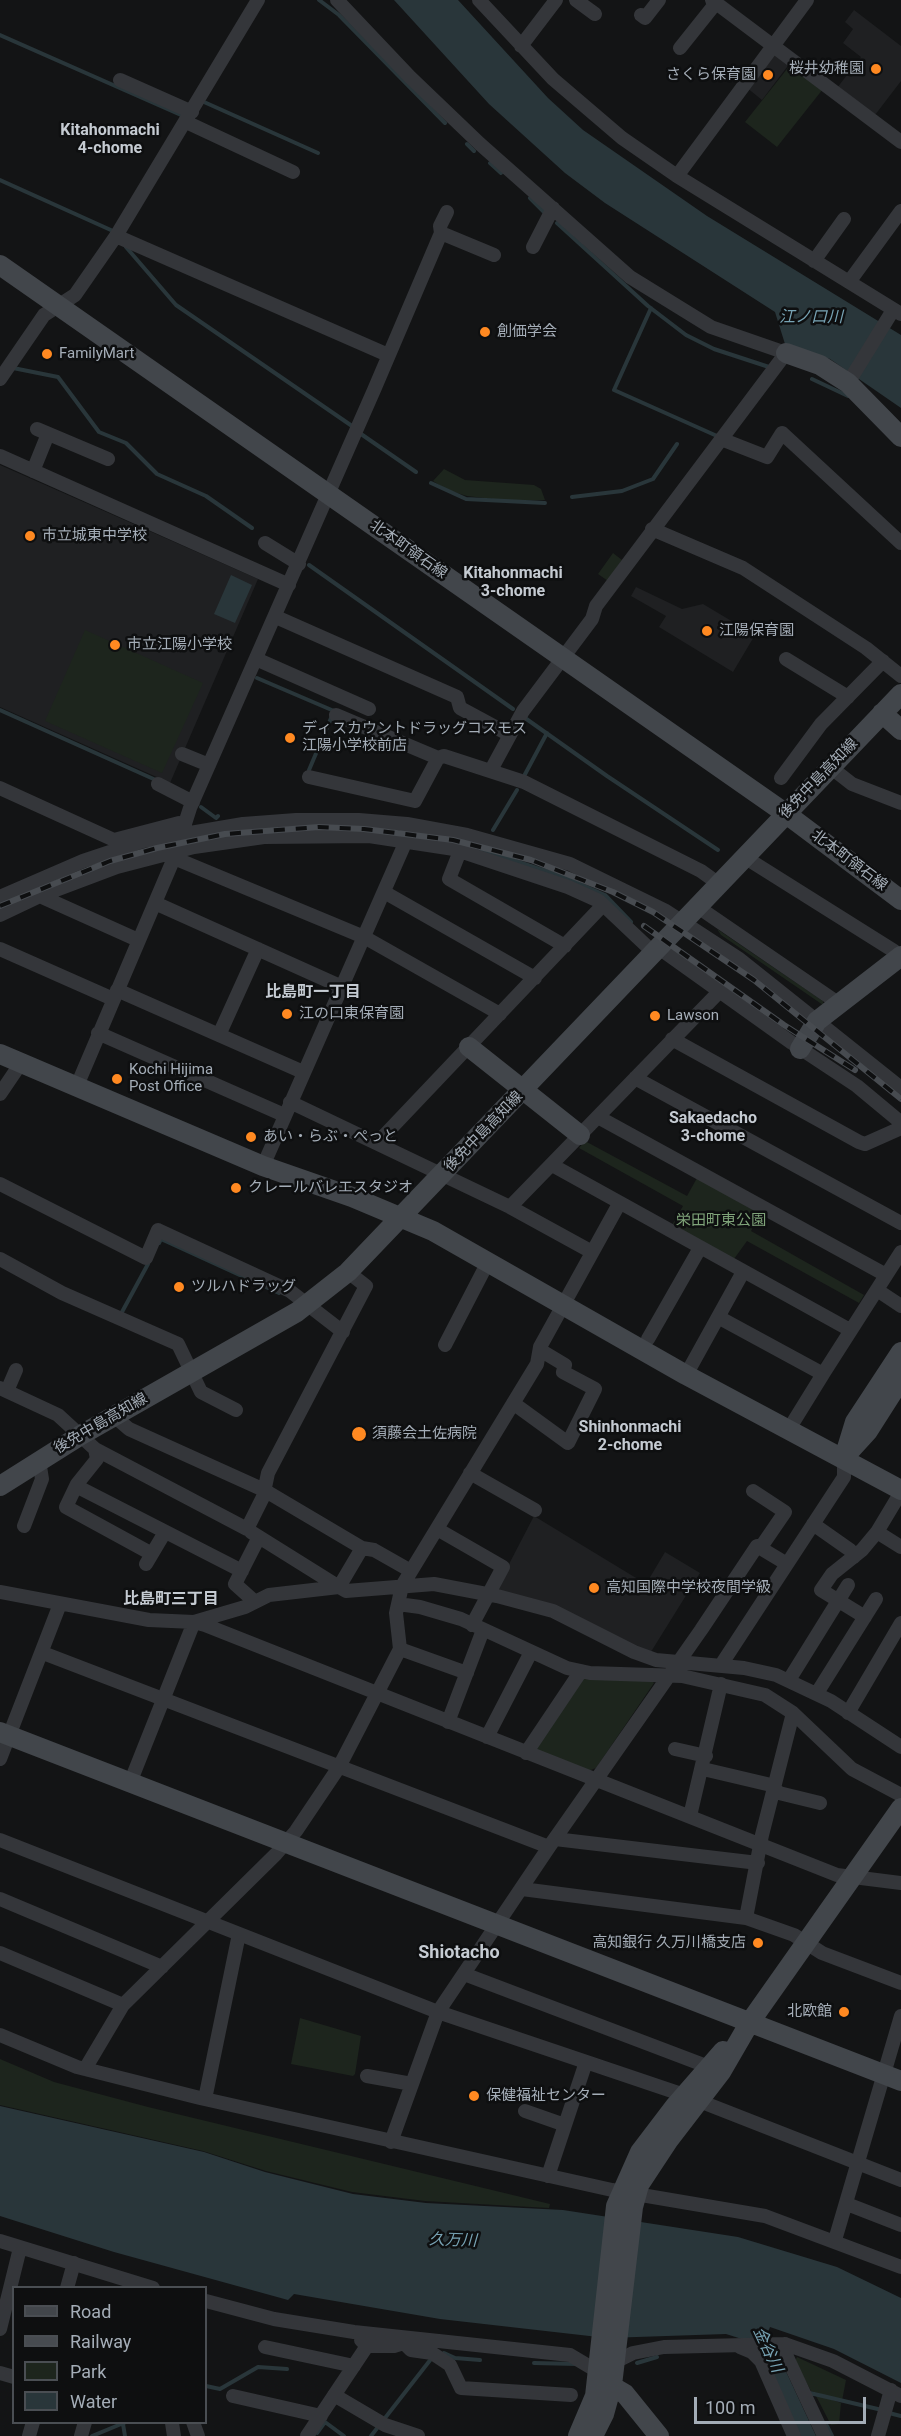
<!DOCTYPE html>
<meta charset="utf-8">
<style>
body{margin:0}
#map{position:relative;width:901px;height:2436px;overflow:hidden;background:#131415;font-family:Roboto,sans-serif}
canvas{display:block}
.legend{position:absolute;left:12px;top:2286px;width:195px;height:138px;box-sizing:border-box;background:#0e0f10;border:2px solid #4a4e53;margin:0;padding:8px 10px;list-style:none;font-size:18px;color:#a4adb7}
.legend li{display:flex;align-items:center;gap:12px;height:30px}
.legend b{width:30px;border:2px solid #4a4e53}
.scale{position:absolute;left:694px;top:2397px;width:172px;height:27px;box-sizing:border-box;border:3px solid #a4adb7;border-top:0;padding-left:8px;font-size:18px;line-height:21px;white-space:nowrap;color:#a4adb7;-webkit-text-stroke:4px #0e0f10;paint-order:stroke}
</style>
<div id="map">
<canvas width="901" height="2436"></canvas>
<ul class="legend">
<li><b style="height:8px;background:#42464b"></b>Road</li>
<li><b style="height:8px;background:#474b50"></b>Railway</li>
<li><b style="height:16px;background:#1d251d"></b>Park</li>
<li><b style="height:16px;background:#29363a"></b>Water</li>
</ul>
<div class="scale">100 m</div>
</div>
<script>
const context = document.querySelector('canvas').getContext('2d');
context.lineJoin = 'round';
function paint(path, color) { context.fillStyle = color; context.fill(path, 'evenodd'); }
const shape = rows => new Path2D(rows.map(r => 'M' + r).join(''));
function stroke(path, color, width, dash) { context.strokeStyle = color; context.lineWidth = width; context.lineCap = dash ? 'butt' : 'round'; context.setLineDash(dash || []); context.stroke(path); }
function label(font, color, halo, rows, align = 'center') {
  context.font = font + ' Roboto,"Noto Sans JP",sans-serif'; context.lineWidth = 5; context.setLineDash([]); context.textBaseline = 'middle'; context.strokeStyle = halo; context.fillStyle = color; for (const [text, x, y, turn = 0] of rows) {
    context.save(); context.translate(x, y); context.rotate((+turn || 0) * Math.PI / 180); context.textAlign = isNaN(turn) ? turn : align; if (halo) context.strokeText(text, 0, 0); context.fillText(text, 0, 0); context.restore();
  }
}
paint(shape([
 [854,10,901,46,901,81,875,115,837,88,861,57,843,43,853,29,845,22],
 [774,51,790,63,762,100,746,87],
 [0,465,258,579,170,783,0,707],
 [636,587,682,609,703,604,755,635,733,672,659,627,666,616,631,596],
 [534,1516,646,1584,665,1552,700,1573,649,1655,495,1591]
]), '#1f2022');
paint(shape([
 [791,64,823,89,777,147,745,122],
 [444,469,465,480,534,485,541,489,545,500,510,501,467,496,447,490,433,481],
 [613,553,622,560,608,581,598,574],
 [85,630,203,683,162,773,45,721],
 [717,929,823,1001,823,1005,721,935],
 [585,1141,687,1196,697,1178,761,1213,751,1231,864,1295,859,1303,747,1241,734,1259,672,1225,683,1206,579,1148],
 [584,1677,651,1680,654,1683,596,1768,588,1771,535,1750],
 [300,2018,361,2036,355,2074,353,2076,291,2064],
 [0,2059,54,2082,148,2107,550,2204,549,2208,425,2201,352,2192,266,2171,203,2151,0,2105],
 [797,2357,846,2380,842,2401,811,2391,795,2361],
 [815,2394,841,2403,839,2424,831,2425]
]), '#1d251d');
paint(shape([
 [394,0,458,0,548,98,583,130,707,216,901,335,901,408,830,359,785,344,775,312,605,203,565,173,489,104],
 [231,575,252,585,235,623,214,614],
 [0,2106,204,2152,265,2172,353,2194,426,2203,563,2210,738,2237,837,2267,901,2298,901,2383,834,2349,770,2327,766,2337,783,2365,816,2436,801,2436,766,2362,745,2340,726,2334,607,2338,440,2319,294,2294,288,2300,114,2252,0,2216]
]), '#29363a');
stroke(shape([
 [319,0,339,15,445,123],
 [0,35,181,115],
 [204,102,318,153],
 [467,144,474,151],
 [490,163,501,173],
 [0,180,113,231],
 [530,198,544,212],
 [557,223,648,306,686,335,714,349,769,367],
 [126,247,176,305,352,426],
 [651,308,614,390,717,436],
 [13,368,58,377,99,432,126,443,157,474,206,496,252,528],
 [812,379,848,396],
 [361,434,416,472],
 [431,483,466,499,545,503],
 [572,497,622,491,653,479,677,444],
 [309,565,513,709],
 [257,678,334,711,309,770],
 [0,710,158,781],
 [525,718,607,776,718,850],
 [523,778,547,733],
 [201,807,216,818,218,816],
 [493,830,517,790],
 [482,850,564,877,605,895,631,922],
 [159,1243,161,1239,279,1293],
 [122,1312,148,1264],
 [444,2353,455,2358,480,2360],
 [534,2363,577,2364],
 [637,2363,657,2357],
 [206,2386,220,2389,258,2367,287,2369],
 [811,2395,810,2393,882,2410],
 [889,2413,901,2416],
 [123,2424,125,2436],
 [827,2426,832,2436],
 [317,2433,325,2422,344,2436],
 [92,2436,126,2422],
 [371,2436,431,2359]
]), '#29363a', 4);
stroke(shape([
 [337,0,410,77,480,144,630,277,711,327,786,353,596,606,592,619,523,711,491,770],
 [479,0,553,79,622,138,677,176,901,314],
 [576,0,595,14],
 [712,0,901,142],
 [641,15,645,18,659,0],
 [521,46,556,0],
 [680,48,716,3],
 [120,80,192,112],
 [186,122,293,172],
 [677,176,807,0],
 [441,233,494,255],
 [116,236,388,355],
 [533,247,553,208],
 [814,261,844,219],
 [849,282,901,211],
 [0,379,44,315,75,295,116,236,258,0],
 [848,383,890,315],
 [37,429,108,459],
 [721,439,767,457,782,433,901,543],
 [0,456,289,585],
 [33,471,48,434],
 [652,529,743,568,866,648,901,676],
 [265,543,299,564],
 [276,617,457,697,460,708,510,735],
 [256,659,369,709],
 [786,659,848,697],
 [336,715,438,758],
 [182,754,209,765],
 [829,766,852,784,901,803],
 [309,777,415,801,438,758,444,756,524,782,701,871,719,884],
 [781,778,821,724,883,661],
 [158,784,193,802],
 [0,788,114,840,179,823,184,827],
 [460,851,449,879,565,946],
 [174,858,364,937,500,1014],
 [746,858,894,951,899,957],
 [384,892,535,978],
 [40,896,138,940],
 [0,897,83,861,143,841,243,824,296,820,359,820,407,824,467,835,570,864,666,911,738,958,901,1088],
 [155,903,342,987],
 [698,907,838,1003],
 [0,915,40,896,117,867,194,847,264,837,369,836,454,849,568,887,599,901,654,953],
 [659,948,792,1043,857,1086,898,1120,901,1126],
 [0,949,113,999],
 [117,990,303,1072],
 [98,1033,284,1115],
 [219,1035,258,949],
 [672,1039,859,1142,865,1144,901,1128],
 [635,1078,901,1223],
 [76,1088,174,858,190,808,374,390,441,233,440,226,447,212],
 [0,1094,21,1063],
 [290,1102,510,1207],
 [598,1117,886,1275],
 [378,1142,603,905],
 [552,1165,850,1330],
 [263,1166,406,841,406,833],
 [0,1184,146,1258,158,1230,290,1291,343,1332],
 [592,1252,510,1207,719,992],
 [0,1259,62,1293,178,1344,201,1392,236,1410],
 [877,1290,901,1306],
 [718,1317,823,1374,901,1252],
 [648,1339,700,1248],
 [445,1345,488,1262],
 [686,1375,743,1272],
 [0,1388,58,1415,95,1449,247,1529,263,1497,268,1473,366,1286,348,1272],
 [7,1391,16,1370],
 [513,1403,568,1443,595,1389,563,1372,565,1365,545,1353,539,1355],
 [114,1416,129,1429,264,1490,362,1548,374,1550,411,1571],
 [789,1429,823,1374],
 [95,1449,97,1459,77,1484,66,1507,152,1554],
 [470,1473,535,1510],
 [76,1486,242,1571],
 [753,1491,785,1512,761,1547],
 [901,1492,877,1532,901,1547],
 [813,1524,850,1550,854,1557],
 [24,1526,42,1479,39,1460],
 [437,1529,503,1567,472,1625],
 [251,1532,259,1537,235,1584,254,1601],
 [259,1537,339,1587,362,1548],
 [146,1564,165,1532],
 [0,1592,149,1620,194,1622,205,1625,837,1875,901,1883],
 [398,1604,420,1607,461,1619,567,1668,590,1673,682,1676,765,1695,793,1713,852,1769,901,1795],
 [865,1617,821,1590,832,1574,862,1550,877,1532],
 [194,1622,245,1607,269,1595,339,1587,346,1591,434,1584,497,1596,553,1611,634,1652,656,1660,744,1668,776,1675,831,1701,901,1747],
 [400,1649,467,1673],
 [43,1653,549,1847],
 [721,1665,844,1477,844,1458],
 [789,1680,848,1585],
 [817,1693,876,1599],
 [848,1713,901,1623],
 [448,1722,483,1630],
 [487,1737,531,1652],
 [675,1749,706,1756],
 [526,1753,581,1671],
 [0,1759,60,1604],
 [703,1769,771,1785,779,1793,820,1803],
 [130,1783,194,1622],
 [690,1816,721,1684],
 [555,1839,758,1863],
 [0,1840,438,2012,684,2095,901,2180],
 [522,1889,746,1918,794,1935,822,1953,901,1983],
 [0,1899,162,1967],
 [746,1918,762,1835,793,1713],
 [0,1953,123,2005],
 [464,1974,709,2067],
 [0,2035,77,2067,200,2098,612,2190,765,2216,901,2267],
 [85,2069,123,2005,276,1854,296,1831,339,1767,400,1649,396,1613,402,1586,537,1364,540,1347,619,1204],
 [367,2076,412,2084],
 [205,2099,239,1934],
 [525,2111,565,2125],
 [391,2142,438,2012,549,1847,701,1630,757,1546,787,1564],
 [548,2176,586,2062],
 [847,2204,901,2225],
 [835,2240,901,2016],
 [0,2241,153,2288],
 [67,2288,74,2263],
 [206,2301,274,2319,354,2332,570,2355,597,2371,633,2353,664,2347,785,2344,833,2361,901,2396],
 [0,2329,20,2248],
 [361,2340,367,2346,394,2346,410,2341],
 [405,2344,411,2350,432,2353,450,2365,461,2388,571,2395],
 [785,2344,787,2357,824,2436],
 [265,2347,354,2366],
 [740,2347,752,2352,761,2361,794,2436],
 [0,2373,14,2377],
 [334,2395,385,2425,418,2436],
 [233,2396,321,2416],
 [193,2422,198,2436],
 [172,2423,174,2436],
 [29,2436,33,2422],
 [81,2436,85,2422],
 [307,2436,367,2346],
 [878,2436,891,2390]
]), '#34363a', 14);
stroke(shape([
 [0,265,785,813,901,900],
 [786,353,820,365,848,383,901,437],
 [882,713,901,730],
 [469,1047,580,1135],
 [800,1049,817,1021,901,956],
 [0,1054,263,1166,352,1197,433,1231,686,1375,901,1490],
 [847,1454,868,1431,901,1379],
 [844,1458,855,1422,901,1352],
 [0,1486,81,1435,297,1312,348,1272,901,694],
 [0,1732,901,2081],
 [601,2380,625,2394,659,2436],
 [578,2436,595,2396,616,2206,640,2152,675,2106,723,2051],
 [593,2436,604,2414,612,2385,633,2207,639,2185,668,2141,721,2072,750,2022,901,1808]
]), '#42464b', 20);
const rail = shape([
 [0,906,110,861,157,848,225,834,319,827,364,829,453,840,531,860,613,892,653,912,754,980,901,1099],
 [644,926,784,1025,855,1070]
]);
stroke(rail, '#474b50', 6);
stroke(rail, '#0e0f10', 4, [11]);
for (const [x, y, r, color] of [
 [876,69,6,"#ff8921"],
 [768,75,6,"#ff8921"],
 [485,332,6,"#ff8921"],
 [47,354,6,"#ff8921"],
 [30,536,6,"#ff8921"],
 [707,631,6,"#ff8921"],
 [115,645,6,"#ff8921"],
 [290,738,6,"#ff8921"],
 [287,1014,6,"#ff8921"],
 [655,1016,6,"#ff8921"],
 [117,1079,6,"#ff8921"],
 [251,1137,6,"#ff8921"],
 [236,1188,6,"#ff8921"],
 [179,1287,6,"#ff8921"],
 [359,1434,8,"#ff8921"],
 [594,1588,6,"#ff8921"],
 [758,1943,6,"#ff8921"],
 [844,2012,6,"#ff8921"],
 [474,2096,6,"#ff8921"]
]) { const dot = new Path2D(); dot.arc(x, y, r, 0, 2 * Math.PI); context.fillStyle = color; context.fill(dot); stroke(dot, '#0e0f10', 2); }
label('15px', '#a4adb7', '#0e0f10', [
 ["桜井幼稚園",864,69,"right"],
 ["さくら保育園",756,75,"right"],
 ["創価学会",497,332],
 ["FamilyMart",59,354],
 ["市立城東中学校",42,536],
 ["江陽保育園",719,631],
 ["市立江陽小学校",127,645],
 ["ディスカウントドラッグコスモス",302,729],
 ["江陽小学校前店",302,746],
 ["江の口東保育園",299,1014],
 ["Lawson",667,1016],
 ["Kochi Hijima",129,1070],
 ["Post Office",129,1087],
 ["あい・らぶ・ぺっと",263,1137],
 ["クレールバレエスタジオ",248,1188],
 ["ツルハドラッグ",191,1287],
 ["須藤会土佐病院",372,1434],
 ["高知国際中学校夜間学級",606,1588],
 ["高知銀行 久万川橋支店",746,1943,"right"],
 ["北欧館",832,2012,"right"],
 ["保健福祉センター",486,2096]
], 'left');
label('15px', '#a4adb7', '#0e0f10', [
 ["北本町領石線",408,550,35],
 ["後免中島高知線",819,779,-46],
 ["北本町領石線",849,861,37],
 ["後免中島高知線",484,1132,-46],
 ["後免中島高知線",101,1424,-30]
]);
label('15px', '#7fa379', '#0e0f10', [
 ["栄田町東公園",721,1221]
]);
label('bold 16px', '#c5cbd2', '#0e0f10', [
 ["Kitahonmachi",110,131],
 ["4-chome",110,149],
 ["Kitahonmachi",513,574],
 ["3-chome",513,592],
 ["比島町一丁目",313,993],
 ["Sakaedacho",713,1119],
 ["3-chome",713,1137],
 ["Shinhonmachi",630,1428],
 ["2-chome",630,1446],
 ["比島町三丁目",171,1600]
]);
label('italic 16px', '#78a4b5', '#0e0f10', [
 ["江ノ口川",811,318],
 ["久万川",453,2241,2],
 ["金谷川",767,2350,65]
]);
label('bold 18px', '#c5cbd2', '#0e0f10', [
 ["Shiotacho",459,1953]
]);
</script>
